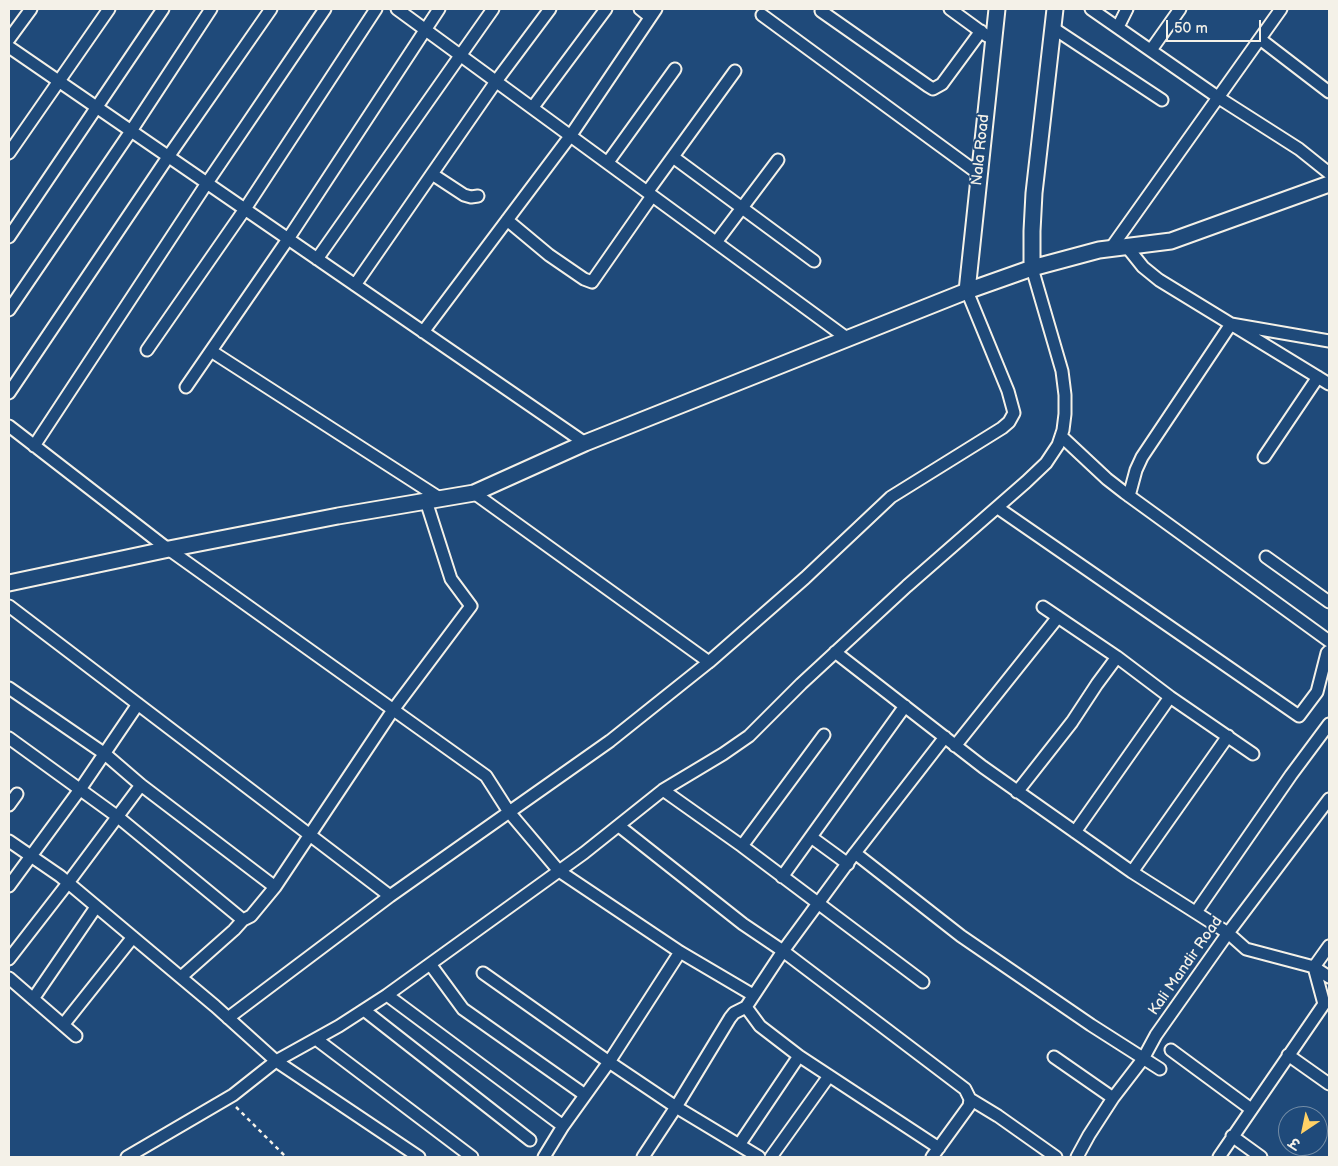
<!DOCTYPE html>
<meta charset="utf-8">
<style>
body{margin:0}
#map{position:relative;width:1338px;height:1166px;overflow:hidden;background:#1f4a7a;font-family:"Balsamiq Sans","Playpen Sans Deva",sans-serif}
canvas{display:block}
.frame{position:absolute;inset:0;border:10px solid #f4f1e8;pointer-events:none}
.north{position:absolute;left:1278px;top:1106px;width:50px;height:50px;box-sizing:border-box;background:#1f4a7a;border:1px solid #748da6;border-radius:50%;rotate:214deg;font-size:14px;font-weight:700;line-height:20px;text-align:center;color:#f4f1e8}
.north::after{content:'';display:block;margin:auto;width:18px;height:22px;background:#ffd166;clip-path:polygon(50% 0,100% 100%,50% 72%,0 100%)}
.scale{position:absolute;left:1166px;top:20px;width:95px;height:22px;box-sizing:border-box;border:2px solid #f4f1e8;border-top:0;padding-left:6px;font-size:15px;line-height:18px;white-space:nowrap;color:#f4f1e8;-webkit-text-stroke:4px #1f4a7a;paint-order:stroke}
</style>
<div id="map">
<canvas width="1338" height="1166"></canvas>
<div class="frame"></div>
<div class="north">उ</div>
<div class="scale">50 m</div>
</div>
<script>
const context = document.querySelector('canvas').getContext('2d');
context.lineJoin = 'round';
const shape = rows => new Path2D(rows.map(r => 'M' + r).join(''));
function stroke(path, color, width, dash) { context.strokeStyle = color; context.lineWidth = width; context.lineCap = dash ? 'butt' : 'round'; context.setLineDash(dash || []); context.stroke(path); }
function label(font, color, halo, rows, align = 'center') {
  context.font = font + ' "Balsamiq Sans",sans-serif'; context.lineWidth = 4; context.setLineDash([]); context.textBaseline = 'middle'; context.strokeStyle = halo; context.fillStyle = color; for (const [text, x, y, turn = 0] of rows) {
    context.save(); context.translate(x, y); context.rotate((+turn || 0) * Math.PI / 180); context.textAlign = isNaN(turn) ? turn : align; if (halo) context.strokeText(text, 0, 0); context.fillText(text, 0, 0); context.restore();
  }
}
const street = shape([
 [397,9,848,339],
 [640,9,650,17],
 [950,9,987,36],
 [1091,9,1219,98,1299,149,1329,173],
 [821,11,928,86,933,89,942,84,981,31],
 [762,15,979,174],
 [1118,27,1127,9],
 [1053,28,1162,100],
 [9,39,31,9],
 [1260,39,1329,92],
 [9,47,585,443],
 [1151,50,1180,9],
 [533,107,606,9],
 [9,153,109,9],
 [673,157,814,261],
 [608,162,675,69],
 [432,174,464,195,471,197,478,196],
 [507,220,549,255,584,279,592,282,652,196,648,191,735,71],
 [9,237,163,9],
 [717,241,778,160],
 [1127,247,1143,267,1159,280,1329,384],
 [1111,248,1281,9],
 [317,259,493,9],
 [355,285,497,80,550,9],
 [9,310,131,131,211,9],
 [423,332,571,135,656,9],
 [147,350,245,209,376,9],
 [211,351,441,499],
 [186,387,288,239,439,9],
 [9,393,168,157,271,9],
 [9,426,164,546,486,776,509,812,559,871,680,952,753,995],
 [1061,436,1107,479,1125,493,1329,641],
 [34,446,207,183,325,9],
 [1264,457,1318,377],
 [474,493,709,662],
 [1129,496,1136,470,1142,457,1231,324,1329,341],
 [998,508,1299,716,1317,692,1327,653,1329,651],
 [1266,557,1329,602],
 [9,606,390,896],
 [1043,607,1117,657,1170,697,1253,754],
 [835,652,983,767,1132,872,1228,933,1246,949,1314,967,1329,977],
 [9,688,105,754,141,785,275,887],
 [9,738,118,817,243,920],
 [955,746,1058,617],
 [663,790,742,846,923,982],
 [1017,792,1072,722,1097,684,1117,657],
 [9,805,17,794],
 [619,826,743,924,783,951,965,1089,970,1099,969,1106,932,1157],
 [1075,832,1170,697],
 [811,837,848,864],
 [9,841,60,876,215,1006,276,1061,419,1157],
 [742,846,824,735],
 [855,853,961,936,1091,1025,1160,1069],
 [1132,872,1228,736],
 [782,877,905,706],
 [9,886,81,788,138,704],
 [1196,912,1291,775,1329,724],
 [9,959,68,883,141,785],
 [430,964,463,1009,585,1095],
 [483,973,609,1062,676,1107,759,1157],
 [181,977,234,930,243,920,251,916,275,887,393,710,471,606,451,579,426,501],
 [9,978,76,1036],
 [387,995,563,1126],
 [33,999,96,907],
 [746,1007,760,1026,799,1056,939,1148],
 [364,1010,530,1140],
 [228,1018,390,896,610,741,709,662,805,578,891,497,1002,428,1009,422,1014,413,1008,391,967,291],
 [63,1025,133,937],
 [316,1039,472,1157],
 [1171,1050,1251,1109],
 [1288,1055,1329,1084],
 [1054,1057,1113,1098],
 [970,1099,998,1116,1056,1157],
 [1232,1136,1261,1157],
 [739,1145,799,1056],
 [127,1157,233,1095,276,1061,339,1026,387,995,584,853,663,790,723,754,749,736,801,684,907,586,1026,482,1046,463,1058,445,1063,430,1065,414,1065,395,1062,371,1032,268],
 [544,1157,563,1126,609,1062,680,952],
 [643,1157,676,1107,730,1018,734,1013,746,1007,783,951,855,853,945,737],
 [771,1157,829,1076],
 [1077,1157,1089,1135,1113,1098,1143,1059,1156,1035,1228,933,1329,799],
 [1219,1157,1324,1004,1314,967,1329,946]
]);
const secondary = shape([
 [1032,268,1032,231,1034,193,1055,9],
 [967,291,997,9],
 [9,583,169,549,338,516,474,493,585,443,967,291,1032,268,1099,250,1171,241,1329,184]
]);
stroke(street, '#f4f1e8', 15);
stroke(secondary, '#f4f1e8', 19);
stroke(shape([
 [236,1107,286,1157]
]), '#f4f1e8', 2.5, [4, 4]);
stroke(street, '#1f4a7a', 11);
stroke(secondary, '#1f4a7a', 15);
label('15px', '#f4f1e8', '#1f4a7a', [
 ["Nala Road",981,150,-84],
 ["Kali Mandir Road",1186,966,-55]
]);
</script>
